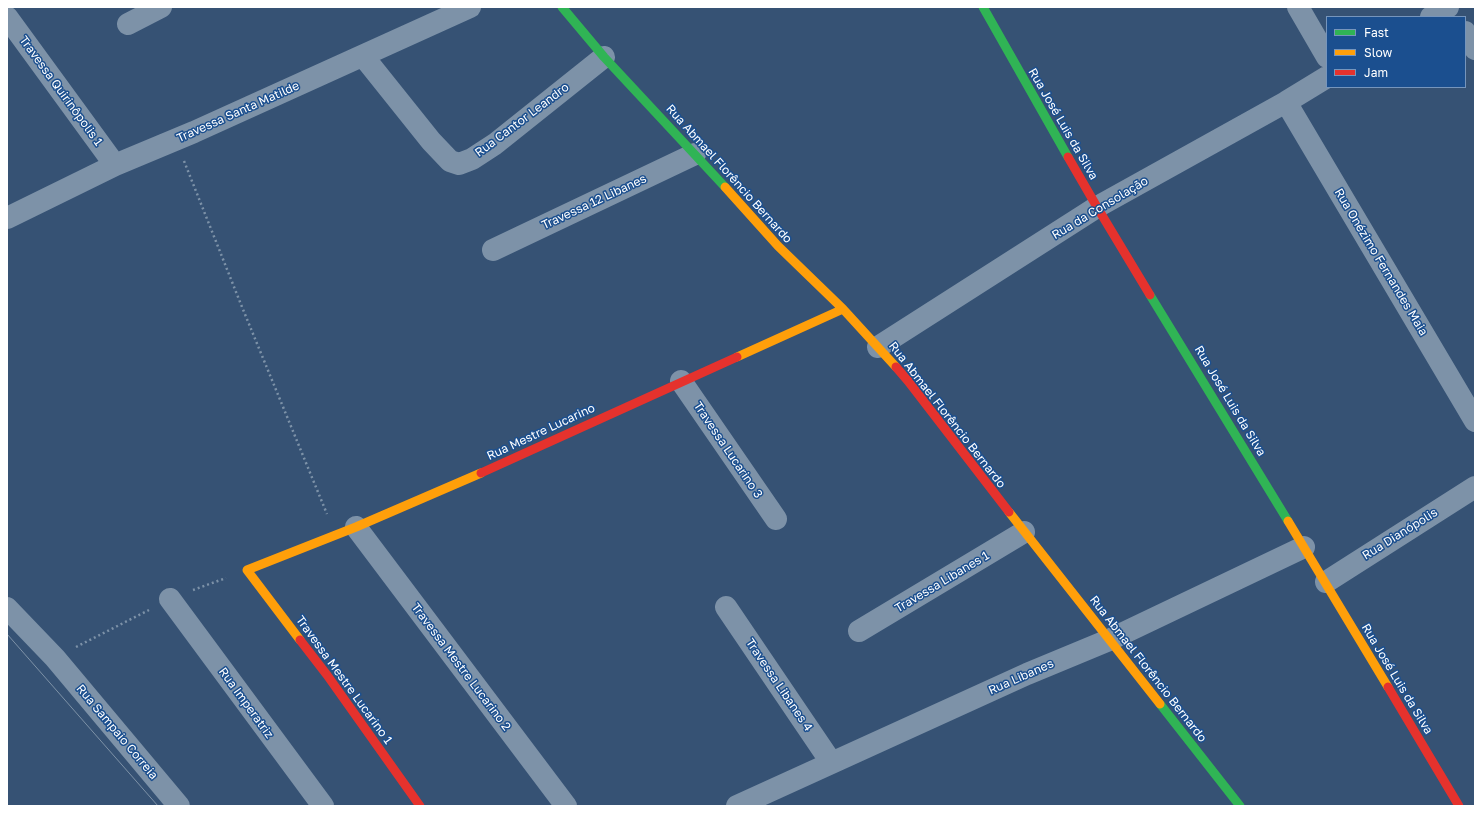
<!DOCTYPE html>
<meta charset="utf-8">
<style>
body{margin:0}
#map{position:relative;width:1482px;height:813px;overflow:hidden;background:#365274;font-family:"Golos Text",sans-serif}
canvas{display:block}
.frame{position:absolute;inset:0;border:8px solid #fff;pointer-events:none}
.legend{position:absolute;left:1326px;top:16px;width:140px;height:72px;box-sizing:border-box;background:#1b4f8f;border:1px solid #7695bc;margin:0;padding:5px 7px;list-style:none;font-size:12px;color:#fff}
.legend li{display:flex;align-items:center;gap:8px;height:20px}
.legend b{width:20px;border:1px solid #7695bc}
</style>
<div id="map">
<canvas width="1482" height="813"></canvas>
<div class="frame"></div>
<ul class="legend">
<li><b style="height:5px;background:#30b455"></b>Fast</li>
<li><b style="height:5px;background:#ff9f0a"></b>Slow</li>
<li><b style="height:5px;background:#e5322d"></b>Jam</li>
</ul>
</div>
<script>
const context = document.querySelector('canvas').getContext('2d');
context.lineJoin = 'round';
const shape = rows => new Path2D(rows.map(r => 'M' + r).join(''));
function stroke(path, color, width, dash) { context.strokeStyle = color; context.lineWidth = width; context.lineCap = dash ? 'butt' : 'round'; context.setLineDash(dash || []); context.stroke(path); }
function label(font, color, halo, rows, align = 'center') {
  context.font = font + ' "Golos Text",sans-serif'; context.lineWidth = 3; context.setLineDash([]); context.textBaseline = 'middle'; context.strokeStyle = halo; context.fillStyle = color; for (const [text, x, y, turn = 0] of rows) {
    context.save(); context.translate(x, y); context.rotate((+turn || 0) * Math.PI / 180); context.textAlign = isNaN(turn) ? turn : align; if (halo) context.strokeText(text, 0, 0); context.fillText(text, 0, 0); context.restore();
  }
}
stroke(shape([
 [184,161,242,307,327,514],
 [193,590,226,578],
 [76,647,149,610]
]), '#7d92a8', 2.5, [2, 3]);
stroke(shape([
 [1298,7,1327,57],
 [7,17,115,165],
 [1431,17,1448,7],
 [128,24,161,7],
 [1465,32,1475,49],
 [363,56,431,141,450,161,459,164,472,159,495,144,604,57],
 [1286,102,1475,421],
 [7,218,115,165,194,132,470,7],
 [493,250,695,154],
 [878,347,1097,207,1286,102,1327,77],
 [681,381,776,519],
 [356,527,566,806],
 [1326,582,1475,487],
 [170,599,323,806],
 [726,607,831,762],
 [7,608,55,658,179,806],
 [859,631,1024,532],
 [737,806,1027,674,1109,640,1304,547]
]), '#7d92a8', 22);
stroke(shape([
 [562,7,604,57,725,187],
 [983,7,1068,157],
 [1150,295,1288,521],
 [1160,704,1240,806]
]), '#30b455', 9);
stroke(shape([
 [725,187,778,246,843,309,896,367],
 [737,357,843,309],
 [1009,512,1160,704],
 [1288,521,1388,687],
 [300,640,247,570,356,527,481,473]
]), '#ff9f0a', 9);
stroke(shape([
 [1068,157,1097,207,1150,295],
 [896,367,908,381,1009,512],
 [481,473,737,357],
 [300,640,327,675,420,806],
 [1388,687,1459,806]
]), '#e5322d', 9);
stroke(shape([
 [7,634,158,806]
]), '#7e92a7', 1);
label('12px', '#fff', '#1b4f8f', [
 ["Travessa Quirinôpolis 1",61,91,54],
 ["Travessa Santa Matilde",238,112,-24],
 ["Rua Cantor Leandro",522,120,-37],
 ["Rua José Luis da Silva",1063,124,60],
 ["Rua Abmael Florêncio Bernardo",729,174,48],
 ["Travessa 12 Libanes",594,202,-25],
 ["Rua da Consolação",1100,208,-31],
 ["Rua Onézimo Fernandes Maia",1381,262,59],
 ["Rua José Luis da Silva",1230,401,59],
 ["Rua Abmael Florêncio Bernardo",947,415,52],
 ["Rua Mestre Lucarino",541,432,-25],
 ["Travessa Lucarino 3",728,450,56],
 ["Rua Dianópolis",1400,534,-32],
 ["Travessa Libanes 1",942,582,-31],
 ["Travessa Mestre Lucarino 2",461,667,53],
 ["Rua Abmael Florêncio Bernardo",1148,669,52],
 ["Rua Libanes",1021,677,-24],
 ["Rua José Luis da Silva",1397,679,59],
 ["Travessa Mestre Lucarino 1",344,680,54],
 ["Travessa Libanes 4",779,685,56],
 ["Rua Imperatriz",246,703,54],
 ["Rua Sampaio Correia",117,732,50]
]);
</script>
